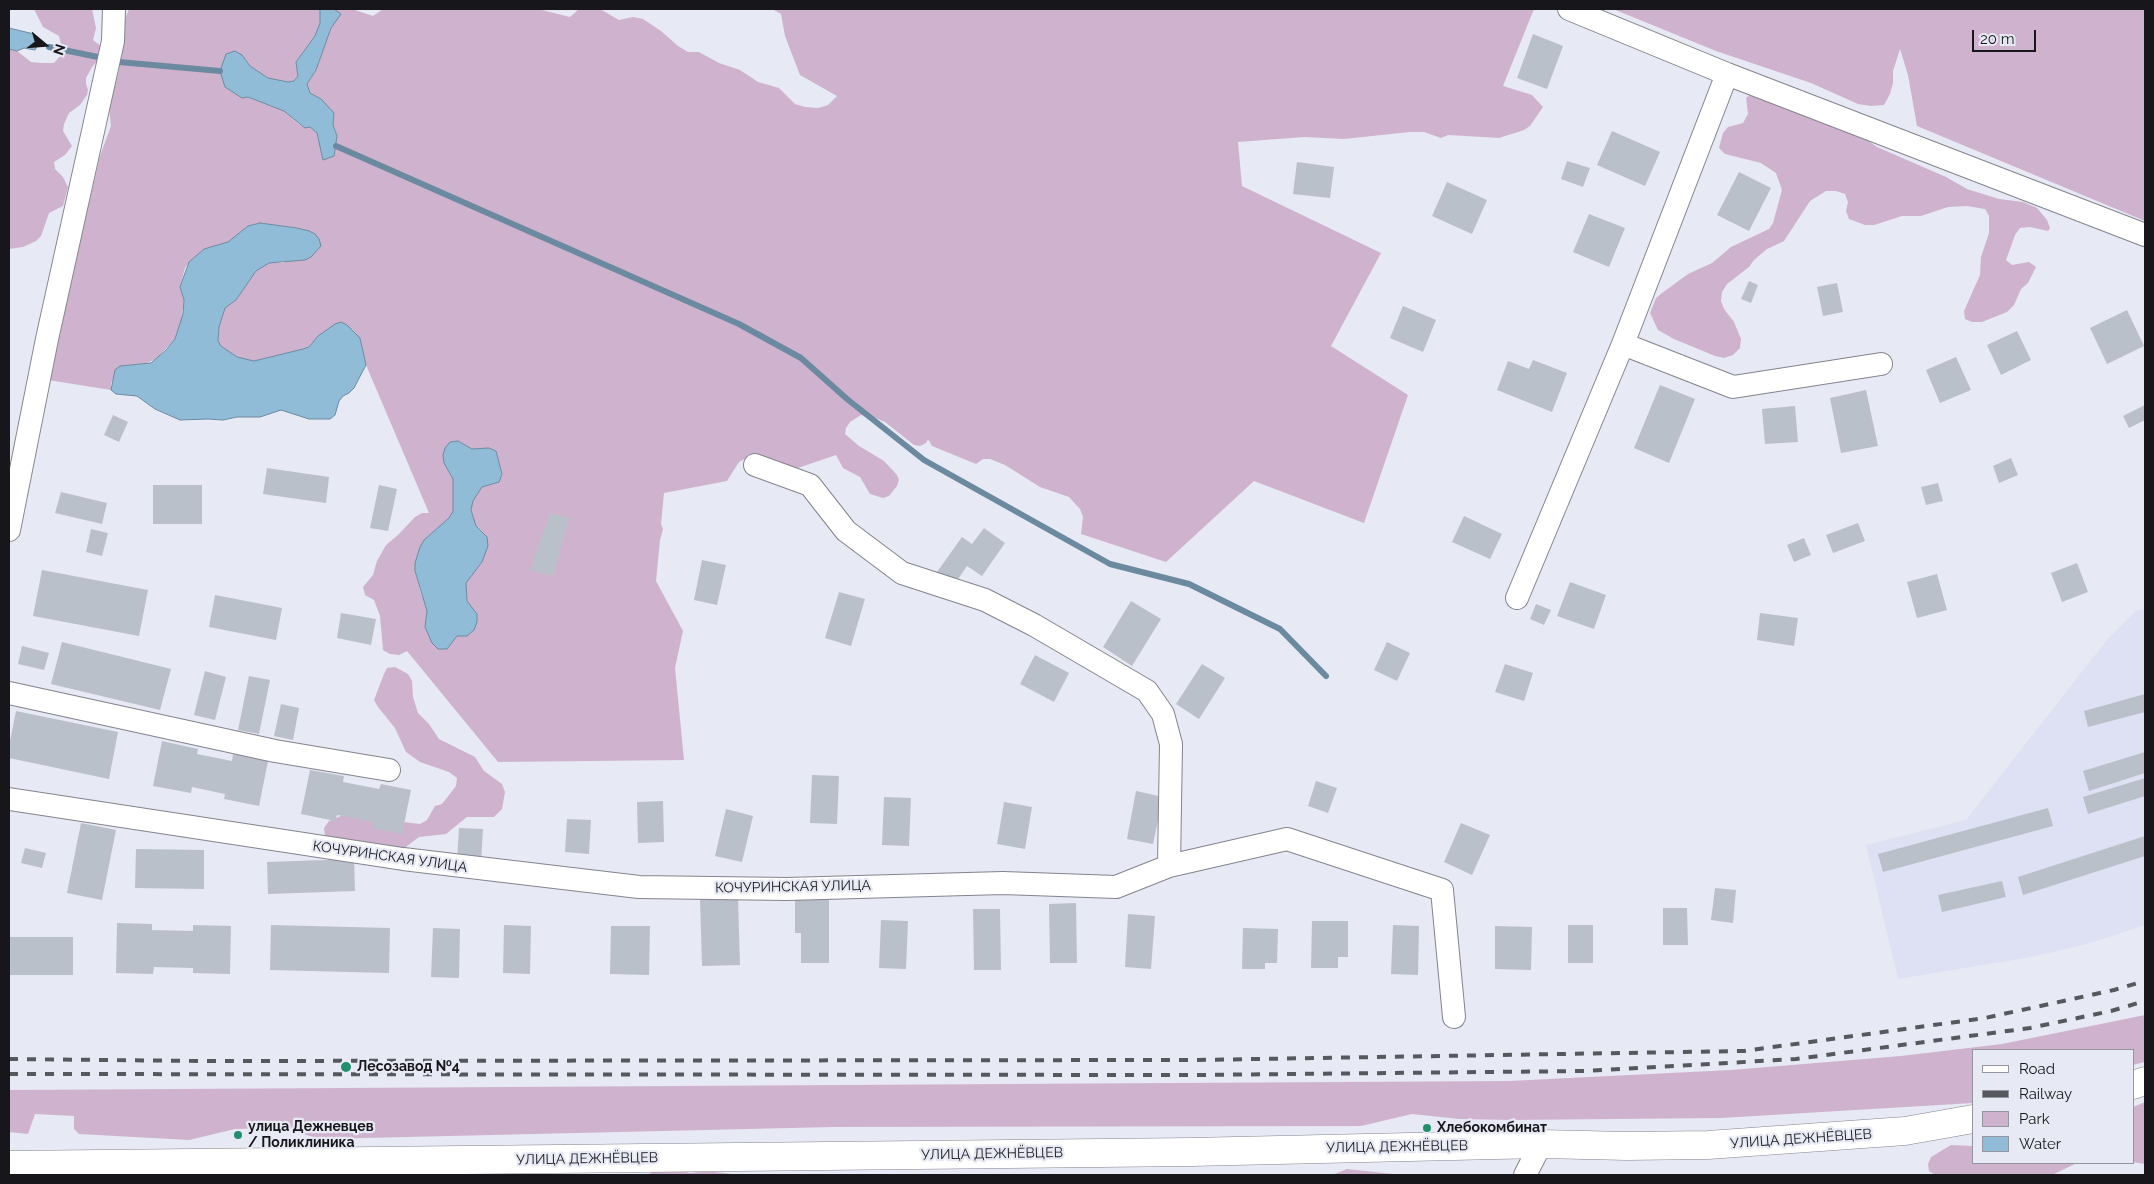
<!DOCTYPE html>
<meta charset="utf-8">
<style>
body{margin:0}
#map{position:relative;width:2154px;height:1184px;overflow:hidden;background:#e7e9f4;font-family:Raleway,sans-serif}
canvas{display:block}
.frame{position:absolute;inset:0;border:10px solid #17171b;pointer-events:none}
.legend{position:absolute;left:1972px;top:1049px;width:162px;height:115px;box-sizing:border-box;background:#e7e9f4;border:1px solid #94959d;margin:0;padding:6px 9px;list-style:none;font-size:15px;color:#17171b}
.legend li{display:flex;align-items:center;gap:10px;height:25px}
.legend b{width:25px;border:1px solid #94959d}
.north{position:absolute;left:20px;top:20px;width:50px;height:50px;-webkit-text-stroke:4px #e7e9f4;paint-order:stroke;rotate:108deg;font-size:14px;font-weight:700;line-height:20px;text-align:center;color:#17171b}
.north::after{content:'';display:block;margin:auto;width:18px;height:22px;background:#17171b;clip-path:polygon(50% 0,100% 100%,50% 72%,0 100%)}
.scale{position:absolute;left:1972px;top:30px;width:64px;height:22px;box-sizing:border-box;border:2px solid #17171b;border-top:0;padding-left:6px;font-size:15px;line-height:18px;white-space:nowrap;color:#17171b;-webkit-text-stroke:4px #e7e9f4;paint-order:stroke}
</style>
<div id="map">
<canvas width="2154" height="1184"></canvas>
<div class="frame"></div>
<ul class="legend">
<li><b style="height:6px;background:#fff"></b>Road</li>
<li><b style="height:6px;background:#57585e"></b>Railway</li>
<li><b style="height:14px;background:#cfb3ce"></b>Park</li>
<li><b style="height:14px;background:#90bcd8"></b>Water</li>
</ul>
<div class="north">N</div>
<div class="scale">20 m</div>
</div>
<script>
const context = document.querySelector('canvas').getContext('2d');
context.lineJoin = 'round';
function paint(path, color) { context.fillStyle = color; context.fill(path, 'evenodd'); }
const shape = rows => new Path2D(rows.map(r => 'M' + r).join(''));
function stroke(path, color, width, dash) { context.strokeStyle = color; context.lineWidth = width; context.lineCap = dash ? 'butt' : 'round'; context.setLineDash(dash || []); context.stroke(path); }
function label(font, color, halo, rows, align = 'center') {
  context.font = font + ' Raleway,sans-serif'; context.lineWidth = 4.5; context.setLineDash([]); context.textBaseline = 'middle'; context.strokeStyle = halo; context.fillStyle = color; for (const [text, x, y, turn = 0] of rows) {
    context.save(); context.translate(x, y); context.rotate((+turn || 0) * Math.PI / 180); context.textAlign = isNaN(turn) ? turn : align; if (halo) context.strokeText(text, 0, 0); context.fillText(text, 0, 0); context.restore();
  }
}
paint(shape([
 [2145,608,2145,925,2087,944,2031,957,1898,979,1866,845,1966,820,2106,641,2136,611]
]), '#dee0f3');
paint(shape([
 [34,9,92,9,96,28,93,40,102,47,100,58,92,67,86,78,86,84,88,90,87,95,80,105,69,113,64,124,63,131,72,146,65,155,54,162,55,169,63,177,68,187,63,206,49,213,41,236,36,241,23,247,9,249,9,49,17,51,31,62,42,63,54,63,63,53,59,36,43,27],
 [129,9,320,9,320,23,315,36,296,62,298,76,294,81,288,82,268,78,250,66,242,55,225,87,242,98,248,97,284,111,300,125,310,127,317,133,318,139,334,156,337,136,333,125,334,116,321,99,310,93,307,84,316,70,331,28,340,14,334,9,352,9,373,16,383,9,538,9,570,17,579,9,600,9,619,20,633,17,643,19,661,31,678,46,688,52,699,52,719,63,740,70,758,82,779,88,795,104,805,107,818,108,828,105,837,96,800,75,785,36,781,14,772,9,1534,9,1503,86,1532,95,1543,107,1530,126,1524,130,1499,138,1448,135,1441,138,1424,132,1410,132,1344,139,1304,137,1238,142,1242,186,1381,253,1331,346,1408,395,1364,523,1254,481,1166,562,1081,534,1083,517,1080,509,1069,497,1040,487,1005,465,990,459,983,459,976,464,932,446,928,439,926,443,920,446,914,445,885,422,873,417,861,415,850,422,846,428,845,434,859,446,884,461,897,475,899,480,897,486,889,496,883,498,870,494,860,477,843,468,836,455,795,469,752,455,739,462,727,481,664,493,661,524,663,529,660,540,656,581,683,631,675,668,684,760,498,762,407,651,399,655,390,654,383,650,380,616,374,600,365,595,363,587,373,575,377,561,386,545,398,535,415,517,422,513,429,513,366,365,360,338,352,329,330,328,318,336,309,347,303,349,254,361,237,357,221,346,218,341,219,327,225,308,236,300,256,271,269,263,284,263,315,234,297,228,260,223,248,226,228,242,204,249,189,262,185,268,180,287,184,300,181,321,175,339,156,359,145,364,120,366,111,383,111,390,48,380,100,156,111,126,109,108,119,70,121,29],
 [458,441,472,449,489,448,496,451,502,474,499,482,482,487,473,501,471,510,476,526,482,531,482,562,466,583,467,636,457,636,447,649,425,627,427,611,425,602,421,594,415,571,420,547,424,540,449,518,453,511,453,479,444,463,443,455],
 [1613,9,2145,9,2145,221,1917,126,1908,75,1900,49,1893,71,1893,83,1890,94,1884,105,1871,106,1858,104,1811,83,1716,51],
 [1752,93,1864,138,1877,147,1946,177,1967,189,1999,199,2023,202,2037,208,2047,220,2050,228,2048,231,2030,227,2020,228,2015,235,2006,260,2012,265,2029,262,2036,267,2028,283,2021,289,2014,305,2007,312,1982,322,1972,322,1965,319,1964,311,1980,275,1981,257,1989,233,1989,216,1985,209,1967,206,1948,207,1921,216,1902,216,1874,225,1865,225,1849,219,1846,211,1848,202,1845,194,1836,191,1826,191,1810,201,1784,241,1767,249,1754,260,1749,267,1727,284,1722,292,1721,301,1724,309,1734,322,1741,339,1740,348,1733,355,1724,358,1715,356,1674,339,1658,330,1650,313,1656,298,1662,293,1688,274,1712,263,1731,247,1769,229,1773,223,1782,190,1776,173,1761,163,1725,154,1719,148,1723,133,1728,127,1743,123,1748,114,1746,98],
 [395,667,408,674,412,681,413,697,418,713,429,724,439,739,475,757,484,771,502,784,505,792,502,809,494,817,467,817,446,834,419,837,403,849,325,836,324,828,329,821,343,815,420,824,427,820,435,806,442,804,456,786,457,778,449,772,420,762,406,752,395,728,378,707,374,700,384,674,387,668],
 [2145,1015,2145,1062,2133,1065,2133,1050,1973,1050,1973,1103,1721,1118,1510,1120,1459,1119,1412,1114,1361,1126,833,1127,321,1139,280,1128,235,1129,189,1140,79,1134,74,1129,74,1116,35,1114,28,1134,9,1132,9,1090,1509,1081,1731,1070,1901,1056,2002,1044],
 [2145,1102,2145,1164,2133,1162,2133,1107],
 [1951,1145,1973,1146,1973,1163,2077,1163,2052,1175,1935,1175,1929,1171,1928,1164,1931,1157],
 [675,1169,690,1173,707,1171,740,1175,647,1175,654,1171],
 [1347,1169,1402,1175,1332,1175]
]), '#cfb3ce');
const water = shape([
 [320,9,334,9,341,14,331,28,316,70,307,84,310,93,321,99,334,113,333,125,337,136,334,156,323,160,317,133,310,127,305,128,284,111,248,97,242,98,225,87,220,71,226,54,235,51,242,55,250,66,268,78,288,82,294,81,298,76,296,62,315,36,320,23,320,9],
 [9,28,34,34,38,45,35,50,24,48,17,51,9,49,9,28],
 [260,223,297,228,309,231,315,234,319,239,321,246,311,257,305,260,269,263,256,271,236,300,225,308,219,327,218,341,221,346,237,357,254,361,303,349,309,347,318,336,335,324,341,322,347,325,360,338,366,365,354,388,349,393,343,396,339,401,335,415,330,419,309,419,281,410,260,417,237,417,223,420,208,419,180,420,155,409,137,396,116,394,111,390,115,370,120,366,151,363,166,350,175,339,183,314,184,300,180,287,189,262,204,249,228,242,248,226,260,223],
 [458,441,472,449,489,448,496,451,502,474,499,482,482,487,473,501,471,510,476,526,487,537,488,546,482,562,466,583,467,601,477,614,477,622,474,630,467,636,457,636,447,649,438,649,432,643,425,627,427,611,415,571,415,563,420,547,424,540,449,518,453,511,453,479,444,463,443,455,445,448,450,442,458,441]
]);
paint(water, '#90bcd8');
stroke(water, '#6c8a9f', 1);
stroke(shape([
 [49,47,98,57],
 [119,62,220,71],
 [336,146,739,324,801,358,847,399,924,460,1110,564,1189,584,1280,629,1326,676]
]), '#6c8a9f', 6);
paint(shape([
 [1533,34,1563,46,1547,89,1517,78],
 [1612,131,1660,152,1645,186,1597,165],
 [1567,161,1590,168,1583,187,1561,179],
 [1297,162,1334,167,1330,198,1293,194],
 [1739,172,1771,188,1749,231,1717,215],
 [1447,182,1487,200,1472,234,1432,216],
 [1589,214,1625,228,1609,267,1573,252],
 [1749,281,1758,285,1751,303,1741,299],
 [1837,283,1843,312,1823,316,1817,287],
 [1403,306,1436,320,1423,352,1390,338],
 [2127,310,2144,346,2107,364,2090,328],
 [2017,331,2031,360,2001,375,1987,345],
 [1956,357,1971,390,1940,403,1926,370],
 [1533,360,1567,373,1552,412,1497,390,1508,361,1529,369],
 [1660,385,1695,399,1669,463,1634,448],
 [1866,390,1878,446,1841,453,1830,398],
 [2145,405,2145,420,2129,428,2123,416],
 [1795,406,1798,442,1765,444,1762,409],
 [113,415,128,422,119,442,104,435],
 [2011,458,2018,475,1999,483,1993,466],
 [267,468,329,477,326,503,263,494],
 [1938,483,1943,501,1926,505,1921,487],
 [153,485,202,485,202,524,153,524],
 [379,485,397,489,388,531,370,528],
 [61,492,107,503,102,524,55,513],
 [550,513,569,518,553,576,530,570],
 [1464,516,1502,534,1490,559,1452,542],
 [1858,523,1865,541,1833,553,1826,535],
 [984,528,1005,543,982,576,967,566,954,585,937,572,962,537,972,544],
 [91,529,108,533,102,556,86,552],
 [1804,538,1811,555,1794,562,1787,545],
 [702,560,726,565,717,605,694,600],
 [2077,563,2088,592,2062,602,2051,573],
 [42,570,148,590,139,636,33,616],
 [1937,574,1947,610,1917,618,1907,582],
 [1570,582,1606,595,1594,629,1557,616],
 [839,592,865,599,851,646,825,638],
 [215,595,282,608,276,640,209,627],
 [1131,601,1161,619,1132,666,1103,647],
 [1536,604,1551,610,1544,625,1530,619],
 [341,613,376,619,371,645,337,638],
 [1760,613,1798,618,1794,646,1757,640],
 [62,642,171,669,160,710,51,684],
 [1387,642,1410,653,1397,681,1374,670],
 [22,646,49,653,44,670,18,664],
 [1035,655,1069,673,1054,702,1020,684],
 [1202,664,1225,678,1199,719,1176,704],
 [1505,664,1533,673,1524,701,1495,692],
 [205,671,226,677,215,720,194,715],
 [249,676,270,680,259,734,238,730],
 [2145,694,2145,712,2088,727,2084,711],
 [281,704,299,708,293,740,274,736],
 [16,711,118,732,109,779,9,758,9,746],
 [162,741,198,749,197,754,232,761,233,754,268,761,259,806,224,799,225,794,192,787,191,793,153,786],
 [2145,752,2145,773,2089,791,2083,771],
 [310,770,344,776,343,782,379,789,381,784,411,790,402,834,372,828,374,822,337,815,335,821,301,814],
 [812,775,839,776,837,824,810,823],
 [2145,778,2145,796,2088,814,2083,797],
 [1316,781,1337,788,1328,813,1308,806],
 [1136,791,1163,797,1153,844,1127,839],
 [884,797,911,798,909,846,882,845],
 [663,801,664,842,638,843,637,802],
 [1004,802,1032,807,1025,849,997,844],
 [2048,808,2053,826,1883,872,1878,854],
 [726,809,753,816,742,862,715,856],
 [567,819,591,820,589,854,565,852],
 [81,823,116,830,102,900,67,893],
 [1461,823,1490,835,1472,875,1444,862],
 [459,828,483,829,481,863,457,861],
 [2145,836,2145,856,2023,895,2018,877],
 [25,848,46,853,42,868,21,863],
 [136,849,204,850,204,889,135,888],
 [354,859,355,891,268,894,267,862],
 [2002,881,2006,897,1942,912,1938,895],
 [1715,888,1736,890,1733,923,1711,920],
 [795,894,829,894,829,963,801,963,801,933,795,933],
 [738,897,740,965,702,966,700,899],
 [1076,903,1077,963,1050,963,1049,904],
 [1663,908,1687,908,1688,945,1663,945],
 [973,909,1000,909,1001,970,974,970],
 [1128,914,1155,916,1151,969,1125,967],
 [881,920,908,921,906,969,879,968],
 [1312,921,1348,921,1348,957,1338,957,1338,968,1311,968],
 [117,923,152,924,152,930,193,931,193,925,231,926,230,974,193,973,193,968,154,967,153,974,116,973],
 [271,925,390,928,389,973,270,970],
 [504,925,531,926,530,974,503,973],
 [1393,925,1419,926,1418,975,1391,974],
 [1568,925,1593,925,1593,963,1568,963],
 [611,926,650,926,649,975,610,974],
 [1495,926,1532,927,1531,970,1495,969],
 [433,928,460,929,459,978,431,977],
 [1243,928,1278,929,1277,963,1265,963,1265,969,1242,969],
 [9,937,73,937,73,975,9,975]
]), '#bac0ca');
const street = shape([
 [1569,9,1727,74,2145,235],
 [1623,344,1733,387,1881,364],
 [755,465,810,485,846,531,902,573,985,600,1034,625,1147,691,1163,714,1171,744,1169,866],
 [9,530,47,339,113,41,114,9],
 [1517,598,1623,344,1727,74],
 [9,693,275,751,389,770],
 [9,799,403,859,639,887,787,889,1003,883,1116,887,1169,866,1287,839,1442,890,1454,1017],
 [1525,1175,1541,1144]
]);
const secondary = shape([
 [2133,1085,2145,1081],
 [9,1165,1191,1152,1541,1144,1627,1146,1708,1145,1905,1131,1973,1119]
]);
stroke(street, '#83848e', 24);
stroke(secondary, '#83848e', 29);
stroke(street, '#fff', 22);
stroke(secondary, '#fff', 28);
stroke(shape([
 [9,1059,201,1061,1195,1060,1744,1051,1985,1018,2114,990,2145,981],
 [9,1074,1194,1075,1586,1071,1796,1059,2030,1028,2111,1011,2145,1001]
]), '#57585e', 4, [9, 9]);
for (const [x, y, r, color] of [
 [346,1067,6,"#228e6d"],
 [1427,1128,5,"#228e6d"],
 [238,1135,5,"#228e6d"]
]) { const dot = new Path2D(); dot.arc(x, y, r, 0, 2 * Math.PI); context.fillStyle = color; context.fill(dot); stroke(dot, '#e7e9f4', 2); }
label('14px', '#17171b', '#e7e9f4', [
 ["КОЧУРИНСКАЯ УЛИЦА",390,857,8],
 ["КОЧУРИНСКАЯ УЛИЦА",793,887,-1],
 ["УЛИЦА ДЕЖНЁВЦЕВ",1801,1139,-4],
 ["УЛИЦА ДЕЖНЁВЦЕВ",1397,1147,-1],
 ["УЛИЦА ДЕЖНЁВЦЕВ",992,1154,-1],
 ["УЛИЦА ДЕЖНЁВЦЕВ",587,1159,-1]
]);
label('bold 14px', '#17171b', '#e7e9f4', [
 ["Лесозавод №4",357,1067],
 ["улица Дежневцев",248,1127],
 ["/ Поликлиника",248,1143],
 ["Хлебокомбинат",1437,1128]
], 'left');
</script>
